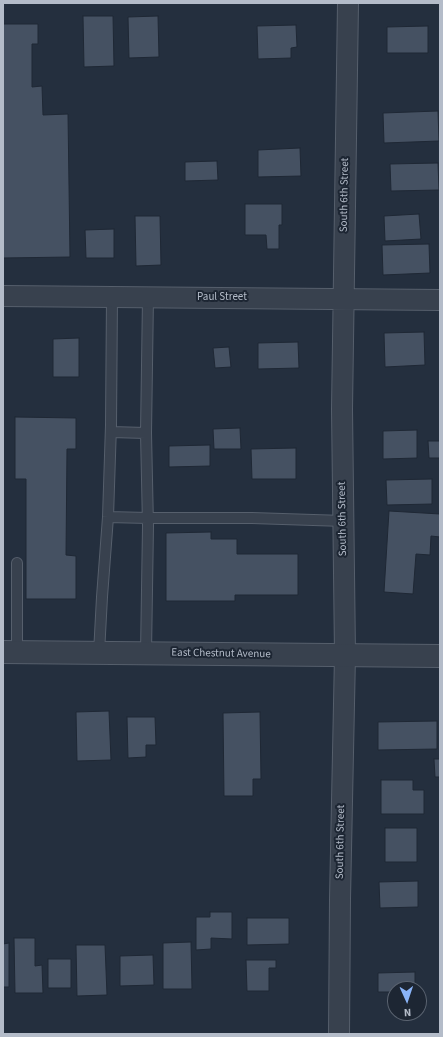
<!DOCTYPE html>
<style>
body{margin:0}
#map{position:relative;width:443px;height:1037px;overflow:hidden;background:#242f3e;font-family:"Source Sans 3",sans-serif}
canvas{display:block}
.frame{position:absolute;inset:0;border:4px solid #b4bcc9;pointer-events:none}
.north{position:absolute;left:387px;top:981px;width:40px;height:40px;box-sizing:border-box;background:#1d2633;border:1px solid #59626f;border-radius:50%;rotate:177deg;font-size:11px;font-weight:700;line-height:16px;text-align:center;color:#b4bcc9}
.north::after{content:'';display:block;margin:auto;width:14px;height:18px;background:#8ab4f8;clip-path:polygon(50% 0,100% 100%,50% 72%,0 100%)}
</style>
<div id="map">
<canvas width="443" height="1037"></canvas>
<div class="frame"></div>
<div class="north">N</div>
</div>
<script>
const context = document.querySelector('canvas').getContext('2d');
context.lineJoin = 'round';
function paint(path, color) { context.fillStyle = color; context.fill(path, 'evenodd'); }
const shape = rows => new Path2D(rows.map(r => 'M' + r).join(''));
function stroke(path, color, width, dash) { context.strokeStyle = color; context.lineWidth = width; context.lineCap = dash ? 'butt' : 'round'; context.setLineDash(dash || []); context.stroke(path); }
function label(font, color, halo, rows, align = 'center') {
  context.font = font + ' "Source Sans 3",sans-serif'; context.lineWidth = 4; context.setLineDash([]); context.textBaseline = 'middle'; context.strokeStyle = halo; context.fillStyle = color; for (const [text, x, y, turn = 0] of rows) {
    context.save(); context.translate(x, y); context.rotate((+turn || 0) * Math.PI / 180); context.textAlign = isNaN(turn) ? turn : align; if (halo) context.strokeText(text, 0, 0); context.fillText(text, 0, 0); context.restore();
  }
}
const building = shape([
 [83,16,113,16,114,66,84,67,83,16],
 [158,16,159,57,129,58,128,17,158,16],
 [3,24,38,24,38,44,32,44,32,87,42,86,43,115,68,114,70,257,3,258,3,24],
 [296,25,297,47,291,48,291,58,258,59,257,26,296,25],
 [428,26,428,53,387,53,387,27,428,26],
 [438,111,439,141,384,143,383,113,438,111],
 [300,148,301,176,258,177,258,150,300,148],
 [217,161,218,180,185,181,185,162,217,161],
 [438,163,439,190,391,191,390,164,438,163],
 [245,204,282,204,282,225,279,225,279,249,267,249,266,235,245,235,245,204],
 [419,214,421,239,385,241,384,216,419,214],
 [135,216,160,216,161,265,136,266,135,216],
 [114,229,114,258,86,258,85,230,114,229],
 [429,244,430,273,383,275,382,245,429,244],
 [424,332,425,365,385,367,384,333,424,332],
 [79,338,79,377,53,377,53,339,79,338],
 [298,342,299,368,258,369,258,343,298,342],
 [229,347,231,367,215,368,213,348,229,347],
 [15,417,76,418,76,449,67,449,66,555,76,556,76,599,26,599,26,479,15,479,15,417],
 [240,428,241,449,214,449,213,429,240,428],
 [417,430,417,458,383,459,383,431,417,430],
 [428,441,440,441,440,458,429,458,428,441],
 [210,445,210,466,169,467,169,446,210,445],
 [296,448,296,479,252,479,251,449,296,448],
 [432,479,432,504,387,505,386,480,432,479],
 [389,511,440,514,440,537,431,536,430,555,416,554,413,594,384,592,389,511],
 [211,532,211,539,237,539,237,554,298,554,298,595,235,595,235,601,166,601,166,533,211,532],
 [109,711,111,760,77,761,76,712,109,711],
 [260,712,261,779,253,779,253,796,224,796,223,713,260,712],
 [127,717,155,717,156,745,146,745,146,757,128,758,127,717],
 [437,721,437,749,378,750,378,722,437,721],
 [434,759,440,759,440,777,435,777,434,759],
 [381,780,413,780,413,790,424,790,424,814,381,814,381,780],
 [385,828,417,828,417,862,385,862,385,828],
 [418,881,418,907,380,908,379,882,418,881],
 [210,912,232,912,232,939,211,938,211,949,196,950,196,917,210,917,210,912],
 [247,918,289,918,289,944,247,945,247,918],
 [14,938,35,938,35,966,42,965,43,993,15,993,14,938],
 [191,942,192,989,163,989,163,943,191,942],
 [9,943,9,987,3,987,3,944,9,943],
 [76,945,105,945,107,995,77,996,76,945],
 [153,955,154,985,120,986,120,956,153,955],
 [48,959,71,959,71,988,48,988,48,959],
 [246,960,276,960,276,968,269,968,269,991,247,991,246,960],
 [415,972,415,989,395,989,395,992,378,992,378,973,415,972]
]);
paint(building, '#455162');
stroke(building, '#1f2835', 1);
const service = shape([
 [111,432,146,433],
 [108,517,148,518,252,518,344,521],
 [17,563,17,652],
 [99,653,102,597,108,517,111,425,112,297],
 [146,653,148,526,146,433,148,297]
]);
const minor = shape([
 [3,296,440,300],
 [339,1034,340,899,345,655,342,409,348,3]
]);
const tertiary = shape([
 [3,652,440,656]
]);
stroke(service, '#565f6c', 12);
stroke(minor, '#565f6c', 22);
stroke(tertiary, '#565f6c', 24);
stroke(service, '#38414e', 10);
stroke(minor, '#38414e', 20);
stroke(tertiary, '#38414e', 22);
label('11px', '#b4bcc9', '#1d2633', [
 ["South 6th Street",345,195,-89],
 ["Paul Street",222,298],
 ["South 6th Street",343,519,-91],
 ["East Chestnut Avenue",221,654,1],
 ["South 6th Street",341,842,-89]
]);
</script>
